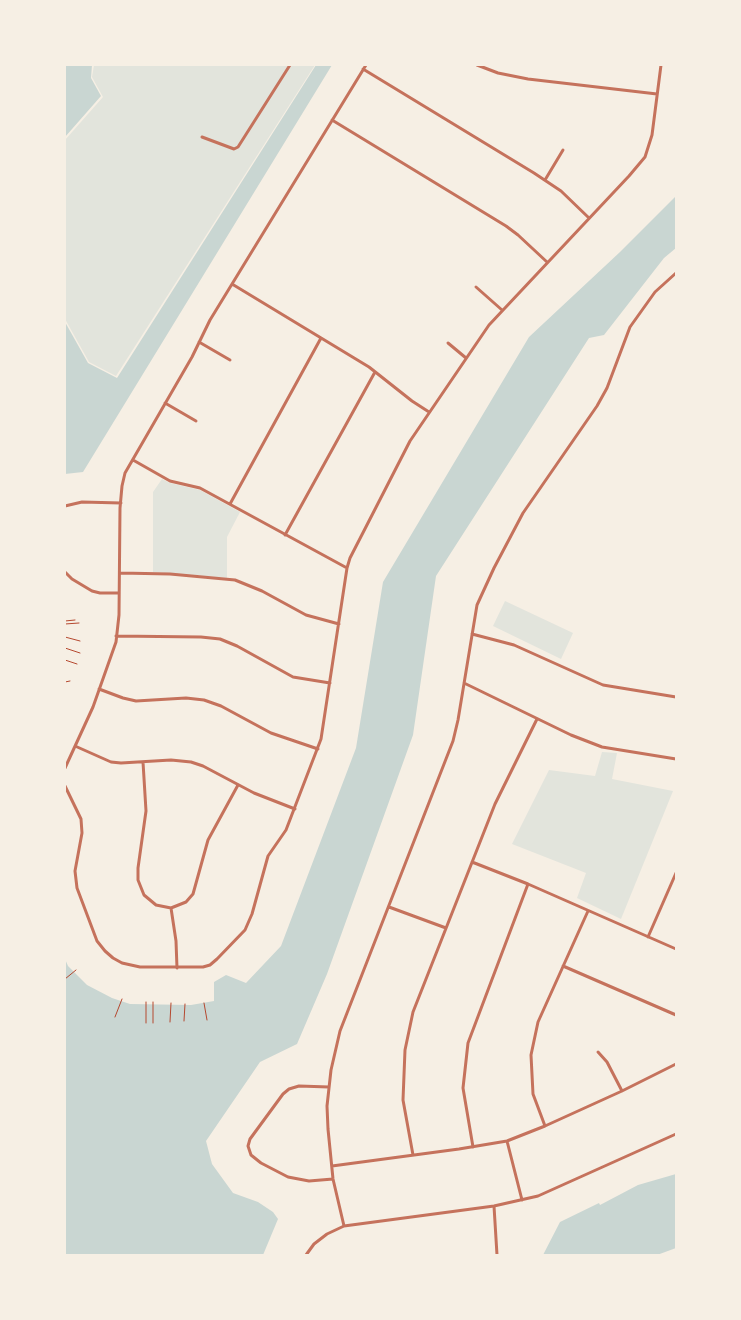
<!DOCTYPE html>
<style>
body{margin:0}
#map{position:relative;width:741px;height:1320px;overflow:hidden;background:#f6efe4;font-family:"Work Sans",sans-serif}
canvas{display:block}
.frame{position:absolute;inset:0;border:66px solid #f6efe4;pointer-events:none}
</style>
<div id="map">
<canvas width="741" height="1320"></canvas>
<div class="frame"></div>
</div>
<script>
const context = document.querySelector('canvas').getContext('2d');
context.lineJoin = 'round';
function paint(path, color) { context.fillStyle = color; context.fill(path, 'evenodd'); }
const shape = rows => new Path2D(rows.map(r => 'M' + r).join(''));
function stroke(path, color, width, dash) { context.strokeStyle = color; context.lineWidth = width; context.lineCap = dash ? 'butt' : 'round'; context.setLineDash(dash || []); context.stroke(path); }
paint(shape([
 [94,65,315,65,116,376,89,362,65,319,65,140,103,97,92,77],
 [162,479,170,483,200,490,240,512,227,537,227,578,153,572,153,492],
 [505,601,573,633,561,659,493,626],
 [602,752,617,753,612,779,673,791,621,919,577,898,586,873,512,844,549,770,595,776]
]), '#e2e4dc');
paint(shape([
 [65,65,92,65,91,78,101,96,65,137],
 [316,65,332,65,83,472,65,474,65,322,88,363,117,378],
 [676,196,676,248,664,258,604,335,589,338,436,576,413,735,327,974,297,1044,260,1062,206,1141,212,1164,233,1193,258,1202,273,1212,278,1219,263,1255,65,1255,65,959,68,966,87,985,112,998,130,1004,191,1005,214,1001,214,982,226,975,246,983,281,946,356,748,383,582,529,337,620,252],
 [676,1174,676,1248,657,1255,543,1255,560,1222,599,1203,600,1205,638,1185]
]), '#c9d6d2');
stroke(shape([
 [65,621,75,620],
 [65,624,79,623],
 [65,637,80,641],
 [65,648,80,653],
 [65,660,77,664],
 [65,682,70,681],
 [65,979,76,970],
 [204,1003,207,1020],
 [115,1017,122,999],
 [184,1021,185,1004],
 [170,1022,171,1003],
 [146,1023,146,1002],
 [153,1023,153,1002]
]), '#b5482f', 1);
stroke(shape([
 [477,65,498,73,528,79,657,94],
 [363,69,534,173,561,191,589,218],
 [332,120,506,226,518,235,547,262],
 [202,137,234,149,238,147,290,65],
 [545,180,563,150],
 [232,284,369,367,412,401,429,412],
 [476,287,502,310],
 [199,342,230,360],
 [448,343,466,358],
 [165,403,196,421],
 [133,460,170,481,200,488,347,568],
 [230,504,321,338],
 [65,506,82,502,121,503],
 [285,535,375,372],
 [65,572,72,579,92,591,100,593,119,593],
 [120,573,170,574,235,580,262,591,306,615,339,624],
 [472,634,514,645,603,685,676,697],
 [116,636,201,637,220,639,237,646,293,677,330,683],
 [464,683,571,735,602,747,676,759],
 [99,689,123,698,136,701,186,698,204,700,221,706,271,733,318,749],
 [75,746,111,762,121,763,171,760,191,762,203,766,254,793,295,809],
 [143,762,146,811,138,868,138,880,144,895,156,905,171,908,186,902,193,894,208,840,238,785],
 [65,768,93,707,116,642,119,615,120,508,122,486,125,473,192,357,210,320,366,65],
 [65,786,81,819,82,833,75,871,77,888,97,941,105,951,113,958,122,963,140,967,203,967,210,965,217,959,245,930,252,914,268,856,286,830,321,739,347,568,350,558,410,441,489,325,629,176,645,157,652,135,661,65],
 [472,862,528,884,676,949],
 [389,907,446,928],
 [171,908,176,941,177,968],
 [648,937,676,873],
 [563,966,676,1015],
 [598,1052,607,1062,622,1091],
 [329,1087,299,1086,289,1089,283,1094,250,1139,248,1146,251,1155,261,1163,288,1177,309,1181,333,1179],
 [545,1126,533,1094,531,1055,538,1022,588,911],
 [507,1141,522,1200],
 [473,1147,463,1088,468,1043,528,884],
 [413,1155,403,1100,405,1050,413,1012,495,804,537,719],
 [332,1166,459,1149,507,1141,545,1126,622,1091,676,1064],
 [494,1206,497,1255],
 [344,1226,333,1179,328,1129,327,1106,331,1070,340,1031,453,741,458,720,477,605,494,568,523,513,597,406,607,388,630,327,655,292,676,273],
 [306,1255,314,1244,327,1234,344,1226,494,1206,538,1196,676,1134]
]), '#c5725c', 3);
</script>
